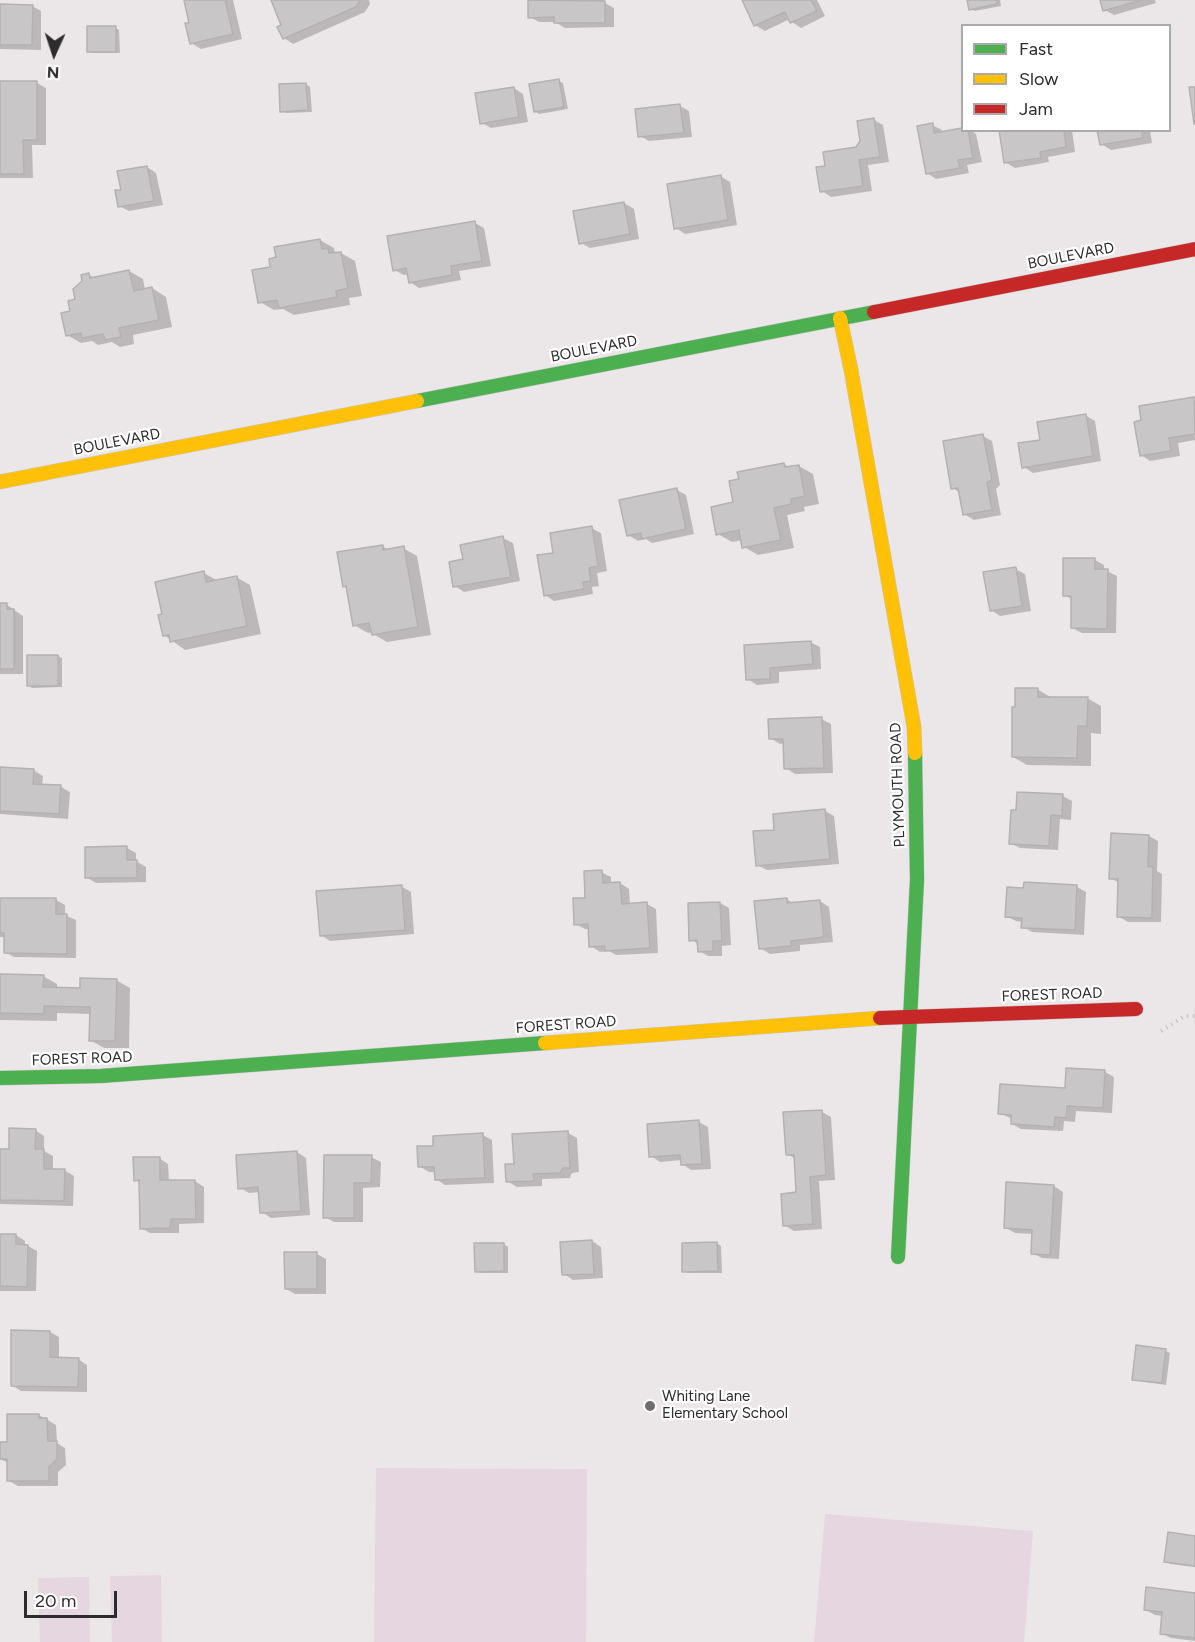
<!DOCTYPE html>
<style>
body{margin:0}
#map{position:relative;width:1195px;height:1642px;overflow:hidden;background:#ebe7e9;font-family:Figtree,sans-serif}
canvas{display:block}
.legend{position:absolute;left:961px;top:24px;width:210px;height:108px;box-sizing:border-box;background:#fff;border:2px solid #abaaab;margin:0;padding:8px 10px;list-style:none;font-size:18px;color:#2d2b2c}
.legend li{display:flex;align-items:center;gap:12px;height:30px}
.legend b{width:30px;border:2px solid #abaaab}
.north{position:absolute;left:24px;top:24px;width:60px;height:60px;-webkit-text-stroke:4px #fff;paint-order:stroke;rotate:183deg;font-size:16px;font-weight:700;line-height:24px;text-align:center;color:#2d2b2c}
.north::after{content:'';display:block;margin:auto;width:21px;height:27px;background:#2d2b2c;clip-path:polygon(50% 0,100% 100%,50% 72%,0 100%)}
.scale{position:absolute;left:24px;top:1591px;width:93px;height:27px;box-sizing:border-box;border:3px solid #2d2b2c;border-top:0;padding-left:8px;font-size:18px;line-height:21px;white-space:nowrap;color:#2d2b2c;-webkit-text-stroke:4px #fff;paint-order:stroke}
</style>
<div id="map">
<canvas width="1195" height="1642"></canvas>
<ul class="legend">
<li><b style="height:8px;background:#4caf50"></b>Fast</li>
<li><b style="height:8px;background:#ffc107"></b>Slow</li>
<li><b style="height:8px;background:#c62828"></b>Jam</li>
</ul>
<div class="north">N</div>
<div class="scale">20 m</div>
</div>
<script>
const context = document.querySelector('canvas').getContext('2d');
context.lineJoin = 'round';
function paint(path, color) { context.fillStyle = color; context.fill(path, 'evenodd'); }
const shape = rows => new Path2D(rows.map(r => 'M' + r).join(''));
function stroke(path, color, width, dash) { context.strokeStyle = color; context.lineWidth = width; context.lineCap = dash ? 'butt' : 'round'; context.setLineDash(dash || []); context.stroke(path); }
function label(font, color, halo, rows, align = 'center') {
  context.font = font + ' Figtree,sans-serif'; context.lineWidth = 4.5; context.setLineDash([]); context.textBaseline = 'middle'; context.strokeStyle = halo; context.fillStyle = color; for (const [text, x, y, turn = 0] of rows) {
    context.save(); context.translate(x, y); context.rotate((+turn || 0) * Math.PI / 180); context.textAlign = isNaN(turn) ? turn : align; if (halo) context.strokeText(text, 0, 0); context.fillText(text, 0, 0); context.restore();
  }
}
paint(shape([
 [376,1468,587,1469,586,1642,374,1642],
 [825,1514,1033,1531,1024,1642,814,1642],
 [161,1575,162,1642,112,1642,110,1576],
 [89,1577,90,1642,40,1642,38,1578]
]), '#e6d6e0');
paint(shape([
 [186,0,233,0,242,39,201,49,191,43,191,24],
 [273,0,369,0,370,4,365,12,293,44,284,38,283,26],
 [530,0,603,0,603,2,614,8,614,27,565,28,555,22,539,22,530,17],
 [743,0,817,0,825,16,801,28,792,22,790,19,765,31,755,25],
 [969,0,1000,0,1001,6,975,11,970,9],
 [1102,0,1155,0,1156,3,1114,15,1105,10],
 [0,6,32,6,41,11,41,50,0,49],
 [115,28,119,30,120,53,93,53,89,51],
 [559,81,563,83,568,109,539,114,535,111],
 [0,83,37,83,46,88,46,145,32,145,33,178,0,178],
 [306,84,310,87,312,112,286,113,282,111],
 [514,88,523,94,528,122,491,128,482,123],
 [680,106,689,111,692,137,649,141,640,136],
 [874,120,883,125,889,162,868,165,872,191,831,197,822,191,827,167,857,148],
 [932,125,942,130,942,133,962,129,970,130,976,134,982,162,967,165,969,173,936,179,927,173],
 [1001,130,1072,130,1075,152,1048,157,1049,162,1015,168,1005,162],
 [1099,130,1150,130,1152,143,1111,150,1101,144],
 [147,167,156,173,163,205,129,211,119,206,122,191],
 [720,176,730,182,737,225,685,234,676,228],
 [624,203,634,209,639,239,590,248,581,243,575,212],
 [475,223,484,228,491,266,459,271,461,280,419,288,410,282,409,274,404,275,394,270],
 [320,240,334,248,335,254,341,253,355,261,362,296,349,298,350,305,294,315,283,309,274,310,260,302,272,268],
 [129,271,143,279,145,290,152,288,166,297,172,327,133,335,134,344,120,347,112,342,98,345,92,341,81,343,67,335,72,313,89,275,95,278],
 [1194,399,1195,440,1178,443,1180,456,1150,461,1141,455],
 [1085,415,1095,421,1101,461,1033,473,1024,467],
 [983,436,992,441,1000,485,996,489,1001,515,974,520,964,514,960,493,953,488],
 [784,464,790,468,799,466,813,474,819,504,804,507,805,511,787,515,794,548,758,555,744,547,742,540,732,542,718,534,735,504],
 [677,490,686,495,694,534,652,543,646,539,638,541,628,535],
 [591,528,601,533,607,571,597,573,599,586,592,587,593,594,554,601,545,595,555,554],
 [503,538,513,543,520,581,464,592,455,586],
 [382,546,389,550,403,548,417,556,431,635,387,642,373,634,373,632,368,633,354,625,348,588,344,586],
 [1095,560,1104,565,1104,571,1107,571,1117,576,1116,633,1082,633,1072,628,1073,600,1064,595],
 [1015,569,1025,574,1031,611,1000,616,991,610],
 [204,573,218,581,236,577,250,585,261,634,185,650,164,635,164,615],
 [0,605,7,605,23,616,23,674,0,674],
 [810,642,820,647,821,669,779,672,779,683,757,685,748,679],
 [58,656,62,658,62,687,32,688,28,685],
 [1037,689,1052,698,1087,698,1101,706,1101,734,1091,733,1091,766,1027,765,1013,757],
 [821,719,831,724,833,773,795,774,786,768,784,743,780,744,770,738],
 [0,768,33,770,43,776,42,786,61,787,70,792,68,819,0,814],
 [1063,796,1072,801,1071,820,1060,819,1058,850,1020,848,1010,843],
 [825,811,834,816,839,864,767,870,757,865,776,831],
 [1149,836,1158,841,1157,871,1162,874,1161,922,1128,922,1118,916,1119,883,1111,878],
 [127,848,136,853,136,861,146,867,146,882,96,883,86,877],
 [601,872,611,877,611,884,620,883,629,889,630,905,647,904,656,909,658,953,616,955,609,951,600,952,591,946,590,929,585,929,576,924,587,899],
 [401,886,411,892,414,934,330,941,321,935],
 [1077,887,1086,892,1084,935,1032,932,1023,927,1023,922,1016,921,1006,916],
 [0,899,56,900,65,905,65,915,76,920,76,958,14,957,5,952,5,937,0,937],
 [787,899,794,904,820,901,829,907,833,942,800,945,800,951,770,954,760,948],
 [720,903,729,908,731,945,722,946,722,956,708,956,699,951,699,944,691,940],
 [0,975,43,976,57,984,57,989,82,990,116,980,130,988,129,1048,104,1048,90,1040,91,1014,57,1013,57,1021,0,1020],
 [1067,1070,1105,1072,1114,1077,1112,1113,1076,1111,1075,1122,1064,1121,1063,1131,1021,1129,1012,1124,1012,1119,1000,1113,1066,1089],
 [822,1112,831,1117,835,1180,819,1181,822,1229,794,1231,784,1225,798,1194,796,1159,787,1154],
 [699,1122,708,1127,711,1169,691,1170,682,1164,682,1160,660,1162,651,1156],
 [35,1130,44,1136,44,1151,53,1156,53,1170,64,1170,74,1176,73,1206,0,1204,0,1150,11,1151],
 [568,1133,577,1138,579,1172,572,1173,570,1178,542,1179,542,1186,517,1187,507,1181,515,1165,514,1136],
 [483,1135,492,1140,494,1183,445,1185,436,1179,436,1172,429,1172,419,1166,435,1147],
 [297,1152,306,1158,310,1215,271,1218,262,1212,260,1192,249,1193,240,1188],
 [371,1157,381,1162,380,1187,363,1188,363,1222,334,1222,325,1217],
 [159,1158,168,1164,169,1182,195,1181,204,1187,204,1223,179,1224,179,1233,150,1233,141,1228,140,1183,135,1180],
 [1054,1186,1063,1192,1059,1259,1042,1258,1032,1253,1033,1234,1015,1233,1006,1228],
 [0,1235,16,1235,25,1241,25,1246,28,1246,37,1251,36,1291,0,1291],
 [592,1241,601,1247,603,1278,573,1280,564,1274],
 [717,1243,721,1246,722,1273,688,1273,684,1271],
 [503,1244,508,1247,508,1273,480,1273,476,1271],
 [317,1254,326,1259,326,1294,295,1294,286,1289],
 [50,1332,59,1337,59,1359,78,1359,87,1365,87,1392,21,1391,12,1385],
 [1166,1351,1170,1353,1166,1385,1138,1381,1134,1379],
 [39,1415,56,1425,57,1443,65,1448,66,1465,58,1472,58,1486,18,1486,9,1481,9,1463,0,1459,9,1444],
 [1195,1537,1195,1567,1170,1564,1166,1561],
 [1195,1595,1195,1641,1171,1638,1161,1633,1163,1616,1155,1615,1146,1610]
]), '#0003');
const building = shape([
 [184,0,225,0,233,34,190,44,185,23,189,23,184,0],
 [271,0,360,0,356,7,283,39,277,27,281,25,271,0],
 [528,0,605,1,605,23,554,23,554,17,528,18,528,0],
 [742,0,811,0,817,11,790,23,785,12,754,26,742,0],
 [967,0,997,0,997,4,969,10,967,0],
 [1100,0,1142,0,1103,11,1100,0],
 [0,4,33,5,32,45,0,45,0,4],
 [87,26,116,26,116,52,87,52,87,26],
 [559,79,564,107,534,112,529,84,559,79],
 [0,81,37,81,37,140,23,140,24,174,0,174,0,81],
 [306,83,308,110,280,112,279,84,306,83],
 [514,87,519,117,480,124,475,93,514,87],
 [1189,87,1195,87,1195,124,1194,124,1189,87],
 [680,104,684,133,638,137,635,109,680,104],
 [874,118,880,157,859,160,863,186,820,192,816,167,825,166,823,152,856,147,860,141,857,121,874,118],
 [933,123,934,133,962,128,962,130,968,130,973,158,958,160,960,168,926,174,917,126,933,123],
 [999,130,1064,130,1066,147,1040,152,1041,158,1004,163,999,130],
 [1097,130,1142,130,1143,138,1100,145,1097,130],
 [147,166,154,201,118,207,115,190,121,190,117,171,147,166],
 [721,175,728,220,674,229,667,184,721,175],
 [624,202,630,234,579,244,573,211,624,202],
 [475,221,482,261,451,266,452,275,409,283,406,268,393,271,387,236,475,221],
 [320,239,322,249,328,248,329,253,341,252,348,288,336,291,337,297,279,308,277,300,258,303,252,270,270,267,269,259,276,257,274,247,320,239],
 [129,270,134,291,152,287,159,320,119,328,121,337,105,340,103,334,82,338,81,333,66,336,61,313,70,311,68,301,75,299,73,289,82,281,81,275,89,273,90,278,129,270],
 [1194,397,1195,434,1169,438,1171,451,1140,456,1134,422,1141,420,1139,406,1194,397],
 [1086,414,1093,456,1022,468,1018,443,1040,440,1037,422,1086,414],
 [983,434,992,480,987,483,992,510,963,515,958,488,951,489,943,441,983,434],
 [784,463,785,467,799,465,805,496,791,499,792,504,774,508,781,540,742,548,739,530,716,535,711,507,733,502,729,481,739,479,737,472,784,463],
 [677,488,686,529,642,539,641,533,627,536,619,500,677,488],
 [592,526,598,566,589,568,591,581,583,582,584,589,544,596,537,555,553,553,550,533,592,526],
 [503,536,511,577,453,587,449,562,463,559,460,545,503,536],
 [383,545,383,550,404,546,418,627,372,635,369,623,353,626,346,586,343,587,337,552,383,545],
 [1063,558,1095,558,1095,569,1108,569,1107,629,1071,628,1071,596,1063,596,1063,558],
 [1016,567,1022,606,990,611,983,572,1016,567],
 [204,571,206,582,237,576,247,626,170,642,169,635,163,636,158,615,162,614,155,582,204,571],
 [0,603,7,603,7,609,14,609,14,669,0,669,0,603],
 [811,641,813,664,770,668,770,679,746,680,744,645,811,641],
 [27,655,58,655,58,686,27,686,27,655],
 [1015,688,1038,688,1038,697,1088,697,1087,726,1078,726,1077,758,1012,757,1012,707,1015,707,1015,688],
 [822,717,824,768,784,769,783,739,769,739,768,719,822,717],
 [0,767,34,769,33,784,61,785,59,814,0,811,0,767],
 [1017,792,1063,794,1062,816,1051,815,1049,846,1009,844,1011,810,1016,810,1017,792],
 [825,809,830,859,756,866,753,831,774,830,773,814,825,809],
 [1111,833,1149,835,1148,866,1153,867,1152,918,1117,917,1118,879,1109,879,1111,833],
 [127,846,127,860,137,860,137,878,85,878,85,847,127,846],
 [602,870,603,883,620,882,622,904,647,902,650,948,605,951,605,946,589,947,588,924,574,925,573,898,585,898,584,871,602,870],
 [1024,882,1077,885,1075,930,1021,928,1022,918,1005,917,1007,887,1023,888,1024,882],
 [402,885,405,930,320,936,316,891,402,885],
 [0,898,56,898,56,914,67,914,67,954,4,953,4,933,0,933,0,898],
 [787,898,787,903,820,900,824,937,791,941,791,946,759,949,754,901,787,898],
 [720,902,722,941,713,941,713,951,698,952,697,940,689,941,688,903,720,902],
 [0,974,44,975,43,987,80,988,80,978,117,979,115,1041,89,1041,90,1007,44,1006,44,1014,0,1013,0,974],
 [1066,1068,1105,1070,1103,1108,1067,1106,1066,1118,1055,1117,1054,1127,1011,1124,1011,1115,998,1114,1000,1084,1065,1088,1066,1068],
 [822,1110,826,1175,810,1177,813,1224,783,1226,781,1194,796,1192,794,1155,786,1155,783,1112,822,1110],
 [699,1120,702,1164,681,1165,680,1155,649,1157,647,1124,699,1120],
 [9,1128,36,1129,35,1149,44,1149,44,1169,65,1169,64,1201,0,1200,0,1149,9,1149,9,1128],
 [568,1131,570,1168,563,1168,560,1173,533,1174,534,1181,506,1182,505,1164,514,1164,512,1134,568,1131],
 [483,1133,485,1178,435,1180,434,1167,418,1167,417,1146,433,1146,433,1136,483,1133],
 [297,1151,301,1211,260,1213,258,1187,238,1189,236,1155,297,1151],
 [324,1155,372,1155,371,1183,354,1183,354,1218,323,1218,324,1155],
 [133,1157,160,1157,160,1180,195,1180,196,1219,171,1219,170,1228,140,1229,139,1180,134,1181,133,1157],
 [1006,1182,1054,1185,1050,1255,1031,1254,1032,1230,1004,1228,1006,1182],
 [0,1234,16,1234,16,1244,28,1245,27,1287,0,1286,0,1234],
 [592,1240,594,1274,562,1275,560,1242,592,1240],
 [717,1242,718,1271,682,1272,682,1243,717,1242],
 [474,1243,504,1243,504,1271,475,1272,474,1243],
 [284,1252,317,1252,317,1289,285,1289,284,1252],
 [11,1330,50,1331,50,1357,79,1358,78,1387,11,1386,11,1330],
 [1136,1345,1166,1349,1162,1383,1132,1380,1136,1345],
 [7,1414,39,1414,39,1418,47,1418,48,1441,57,1441,57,1459,49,1467,49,1481,7,1481,7,1459,0,1459,0,1442,7,1442,7,1414],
 [1168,1532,1195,1536,1195,1566,1164,1562,1168,1532],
 [1146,1587,1195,1593,1195,1638,1160,1634,1162,1612,1144,1610,1146,1587]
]);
paint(building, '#c8c6c7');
stroke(building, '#b3b1b2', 1.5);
const fast = shape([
 [417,401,874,312],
 [0,1078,101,1076,545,1043],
 [898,1257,917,880,915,753]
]);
const slow = shape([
 [840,318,851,370,914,727,915,753],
 [0,482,417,401],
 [545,1043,880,1018]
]);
const jam = shape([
 [874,312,1195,249],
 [880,1018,1136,1009]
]);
stroke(fast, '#c6c4c5', 15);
stroke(slow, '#c6c4c5', 15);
stroke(jam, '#c6c4c5', 15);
stroke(shape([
 [1161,1031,1185,1016,1195,1016]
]), '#c7c7c7', 4, [1.5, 4.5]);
stroke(fast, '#4caf50', 14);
stroke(slow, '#ffc107', 14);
stroke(jam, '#c62828', 14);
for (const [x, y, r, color] of [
 [650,1406,6,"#706d6e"]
]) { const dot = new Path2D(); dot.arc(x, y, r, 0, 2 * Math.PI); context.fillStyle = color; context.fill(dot); stroke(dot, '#fff', 2); }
label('15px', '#2d2b2c', '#fff', [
 ["BOULEVARD",1071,256,-11],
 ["BOULEVARD",594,349,-11],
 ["BOULEVARD",117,442,-11],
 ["PLYMOUTH ROAD",898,785,-92],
 ["FOREST ROAD",1052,995,-2],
 ["FOREST ROAD",566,1025,-4],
 ["FOREST ROAD",82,1059,-2]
]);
label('15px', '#2d2b2c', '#fff', [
 ["Whiting Lane",662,1397],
 ["Elementary School",662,1414]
], 'left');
</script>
